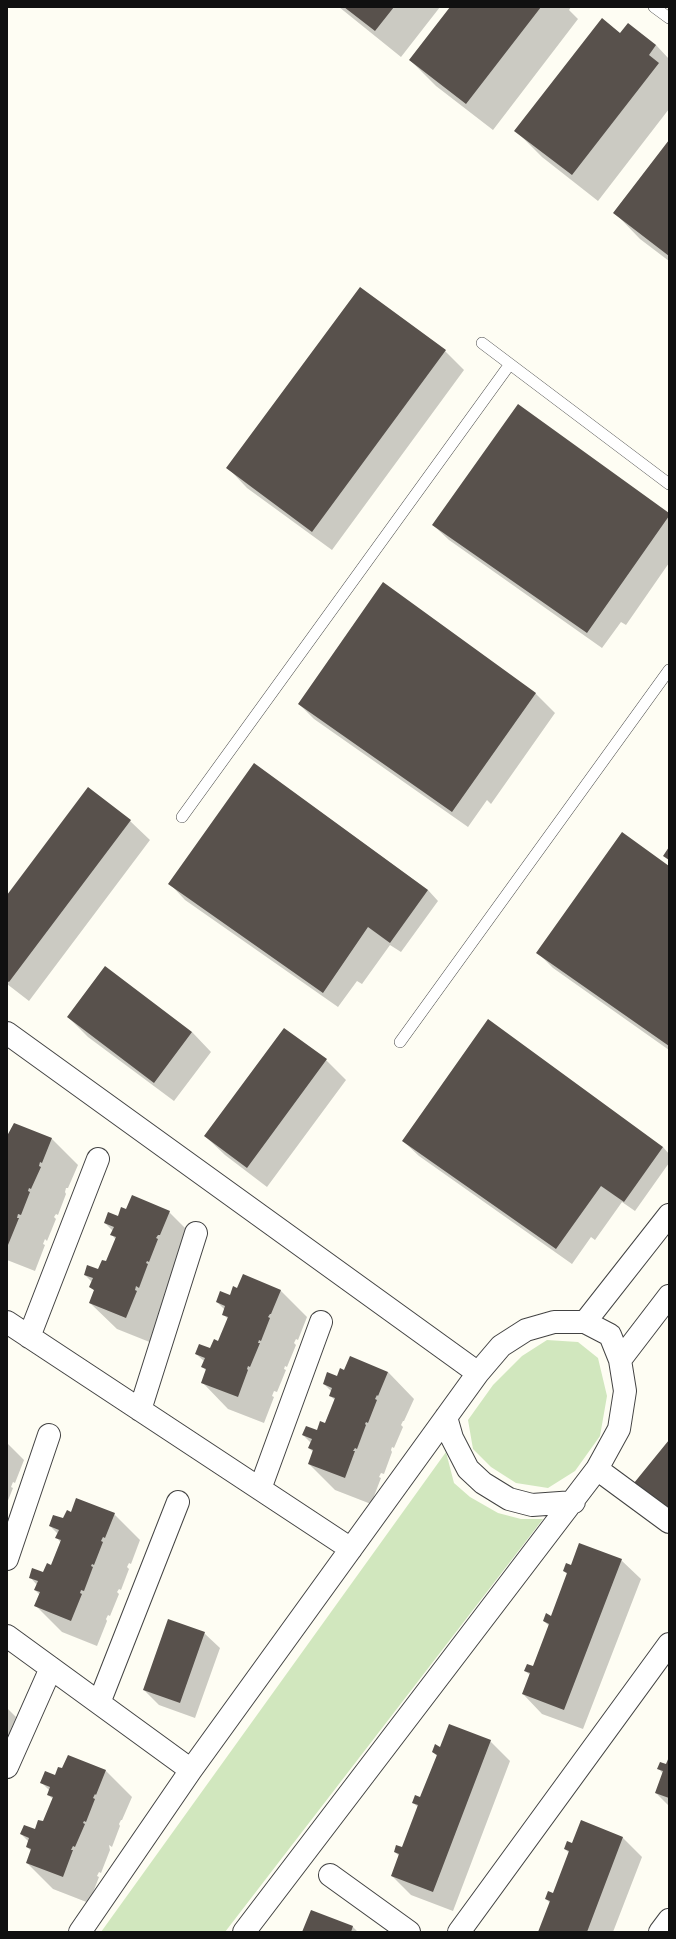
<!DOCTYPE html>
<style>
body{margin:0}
#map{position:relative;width:676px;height:1939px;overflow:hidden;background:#fefdf3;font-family:"Source Serif 4",serif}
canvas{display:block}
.frame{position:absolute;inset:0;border:8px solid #101010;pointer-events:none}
</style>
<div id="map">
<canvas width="676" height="1939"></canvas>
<div class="frame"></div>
</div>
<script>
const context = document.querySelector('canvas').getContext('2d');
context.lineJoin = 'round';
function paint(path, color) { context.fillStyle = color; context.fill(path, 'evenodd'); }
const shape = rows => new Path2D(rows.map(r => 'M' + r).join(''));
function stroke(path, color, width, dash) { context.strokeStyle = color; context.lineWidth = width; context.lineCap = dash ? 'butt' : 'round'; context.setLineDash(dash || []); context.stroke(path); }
paint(shape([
 [547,1340,578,1342,598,1358,607,1396,600,1436,575,1471,548,1488,516,1483,491,1467,473,1449,468,1420,493,1385,522,1356],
 [446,1452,454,1483,470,1497,498,1513,521,1519,543,1519,225,1932,101,1932]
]), '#d1e7be');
paint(shape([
 [339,7,440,7,401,57],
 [451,7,571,7,569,10,578,19,493,130,436,86,410,60],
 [628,24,656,45,669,59,669,109,598,201,542,157,516,131,620,34],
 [669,142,669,261,640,239,614,212],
 [445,351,464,370,332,550,247,488,228,468],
 [669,514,669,563,626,625,621,622,602,648,449,540,433,525],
 [535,693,555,713,491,804,487,800,468,827,314,719,299,704],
 [254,764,428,890,438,901,401,952,390,945,362,984,357,981,338,1007,185,900,170,884],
 [130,821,150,840,29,1001,7,984,7,896],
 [669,867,669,1050,553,968,538,953],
 [68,1017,192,1032,211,1052,174,1101,88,1037],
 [284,1029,326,1060,346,1080,267,1187,225,1155,205,1136],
 [14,1124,52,1139,78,1165,68,1188,66,1188,65,1192,66,1194,58,1215,56,1214,54,1217,56,1219,47,1241,45,1239,43,1244,45,1245,35,1271,7,1260,7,1137],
 [403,1141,663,1147,669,1154,669,1163,635,1211,622,1202,595,1240,591,1237,572,1264,419,1156],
 [126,1210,169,1212,195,1238,152,1343,117,1329,90,1303,95,1291,90,1287,92,1282,85,1275,99,1270,107,1263,116,1240,112,1235,113,1231,105,1223,119,1217],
 [244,1276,281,1291,307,1317,298,1340,296,1339,294,1343,296,1345,287,1367,285,1366,284,1369,286,1370,277,1392,274,1391,272,1396,274,1397,264,1423,228,1409,202,1382,207,1371,202,1367,204,1361,196,1354,210,1350,219,1342,228,1319,223,1314,225,1310,217,1302,230,1296,238,1289],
 [345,1371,388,1372,414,1399,404,1421,403,1421,401,1425,403,1427,394,1448,392,1447,391,1450,392,1452,384,1474,381,1473,379,1477,381,1478,371,1504,335,1490,309,1464,314,1453,309,1448,311,1443,303,1435,317,1431,325,1424,335,1400,330,1396,332,1392,324,1384,337,1378],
 [7,1443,24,1460,15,1483,13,1482,11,1487,13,1488,7,1503],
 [71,1513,114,1514,140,1540,131,1564,129,1563,127,1567,129,1569,121,1590,119,1589,117,1592,119,1594,110,1616,108,1615,106,1619,107,1621,97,1646,62,1632,36,1606,40,1595,35,1590,37,1585,30,1577,44,1573,52,1566,61,1543,57,1538,58,1534,50,1526,64,1520],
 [621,1560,641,1579,583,1729,542,1714,523,1694,530,1675,525,1671,533,1667,549,1626,544,1621,552,1617,568,1575,564,1571],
 [204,1633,220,1648,195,1718,159,1705,144,1690],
 [7,1708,16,1717,7,1739],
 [490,1741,510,1761,453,1911,411,1895,392,1876,399,1856,395,1852,402,1849,418,1807,413,1803,421,1798,437,1756,433,1752,441,1748],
 [669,1759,669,1806,656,1793,663,1774,659,1769,667,1766],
 [106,1771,132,1797,122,1820,121,1820,119,1824,120,1826,112,1847,109,1845,110,1850,101,1873,99,1872,97,1876,99,1877,89,1903,53,1889,27,1863,31,1851,27,1847,29,1842,21,1834,35,1830,43,1823,53,1799,48,1795,50,1791,41,1782,55,1777],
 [622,1837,642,1857,613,1932,539,1932,550,1903,546,1899,554,1895,569,1853,565,1849],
 [312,1911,353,1927,358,1932,303,1932]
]), '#0003');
paint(shape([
 [344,7,394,7,375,31],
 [450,7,541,7,466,104,409,60],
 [602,18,620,33,628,23,656,45,649,55,659,63,572,175,514,131],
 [669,140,669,256,613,213],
 [360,287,446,350,312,532,226,468],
 [518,404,669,513,669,516,587,633,432,525],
 [383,582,536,693,452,812,298,704],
 [254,763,428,890,390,943,368,927,323,993,168,884],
 [88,787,131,820,9,982,7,981,7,895],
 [622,832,669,866,669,1046,536,953],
 [669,847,669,860,663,856],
 [105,966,192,1032,154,1083,67,1017],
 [488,1019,663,1147,624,1202,601,1186,556,1249,402,1141],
 [284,1028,327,1059,247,1168,204,1136],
 [14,1123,52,1138,42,1163,40,1162,39,1166,41,1167,31,1189,29,1188,28,1191,30,1192,21,1215,18,1214,17,1218,19,1218,8,1245,7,1245,7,1136],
 [132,1195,170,1211,160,1235,158,1235,156,1238,158,1239,149,1262,147,1261,146,1263,148,1264,139,1288,136,1286,135,1290,137,1291,126,1318,89,1303,94,1290,89,1287,93,1278,84,1275,87,1265,98,1269,102,1260,106,1261,116,1237,110,1235,114,1227,104,1223,108,1212,118,1216,121,1207,126,1209],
 [243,1274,281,1290,271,1314,270,1314,268,1317,270,1318,261,1341,259,1340,258,1343,260,1343,250,1367,248,1366,247,1369,248,1370,238,1397,201,1383,206,1369,201,1367,205,1358,195,1354,199,1344,210,1348,214,1339,218,1341,228,1317,222,1315,225,1306,216,1302,220,1291,230,1295,233,1286,237,1288],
 [350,1356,388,1372,378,1396,377,1395,375,1399,377,1400,368,1423,366,1422,365,1424,366,1425,357,1449,355,1448,353,1451,355,1451,345,1478,308,1464,313,1450,308,1448,312,1439,302,1435,306,1426,317,1430,320,1421,325,1423,335,1398,329,1396,332,1388,323,1384,327,1372,337,1376,340,1368,344,1370],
 [669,1440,669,1508,634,1483],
 [76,1498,115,1513,105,1538,103,1537,101,1541,103,1542,94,1565,92,1564,91,1566,93,1567,84,1591,81,1590,80,1593,82,1594,71,1621,34,1606,40,1592,34,1590,38,1581,29,1578,32,1568,43,1572,47,1563,51,1565,61,1540,55,1538,59,1530,49,1526,53,1515,63,1518,67,1510,71,1512],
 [579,1543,622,1559,564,1710,522,1694,530,1673,524,1671,527,1664,533,1666,549,1624,543,1621,546,1613,551,1616,567,1573,563,1571,566,1563,571,1565],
 [168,1619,205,1632,180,1703,143,1690],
 [449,1724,491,1740,433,1892,391,1876,399,1854,394,1852,396,1845,402,1847,418,1805,412,1803,415,1795,420,1797,437,1755,432,1752,435,1744,440,1747],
 [68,1755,106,1770,96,1795,95,1794,93,1798,95,1799,86,1822,84,1821,83,1823,85,1824,75,1847,73,1846,71,1850,73,1850,63,1877,26,1863,31,1849,26,1847,29,1838,20,1834,24,1825,35,1829,38,1820,43,1821,53,1797,47,1795,50,1787,40,1783,45,1771,55,1775,58,1767,62,1768],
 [669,1757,669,1798,655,1793,663,1771,657,1769,660,1762,666,1764],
 [581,1820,623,1837,587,1932,538,1932,550,1901,545,1899,548,1891,553,1893,569,1851,564,1849,567,1841,572,1843],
 [311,1910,353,1926,351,1932,302,1932]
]), '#58514c');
const lane = shape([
 [654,7,669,18],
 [482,343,669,484],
 [182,817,510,364],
 [400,1042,669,670]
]);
const street = shape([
 [7,1033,478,1373],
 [7,1322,351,1549],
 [585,1322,669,1215],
 [29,1337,98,1159],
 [620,1360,669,1296],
 [140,1410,196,1233],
 [446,1417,452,1438,468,1469,483,1483,509,1499,532,1505,574,1502],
 [597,1469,669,1522],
 [260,1489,321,1322],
 [7,1559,49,1435],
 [7,1636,191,1770],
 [99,1703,178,1502],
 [7,1767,51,1668],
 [330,1875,409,1932],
 [80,1932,191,1770,478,1373,501,1346,526,1330,554,1322,585,1322,610,1335,620,1360,625,1391,619,1429,597,1469,244,1932],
 [459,1932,669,1644],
 [660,1932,669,1920]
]);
stroke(lane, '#434343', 12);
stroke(street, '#434343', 24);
stroke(lane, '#fff', 11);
stroke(street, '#fff', 22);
</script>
